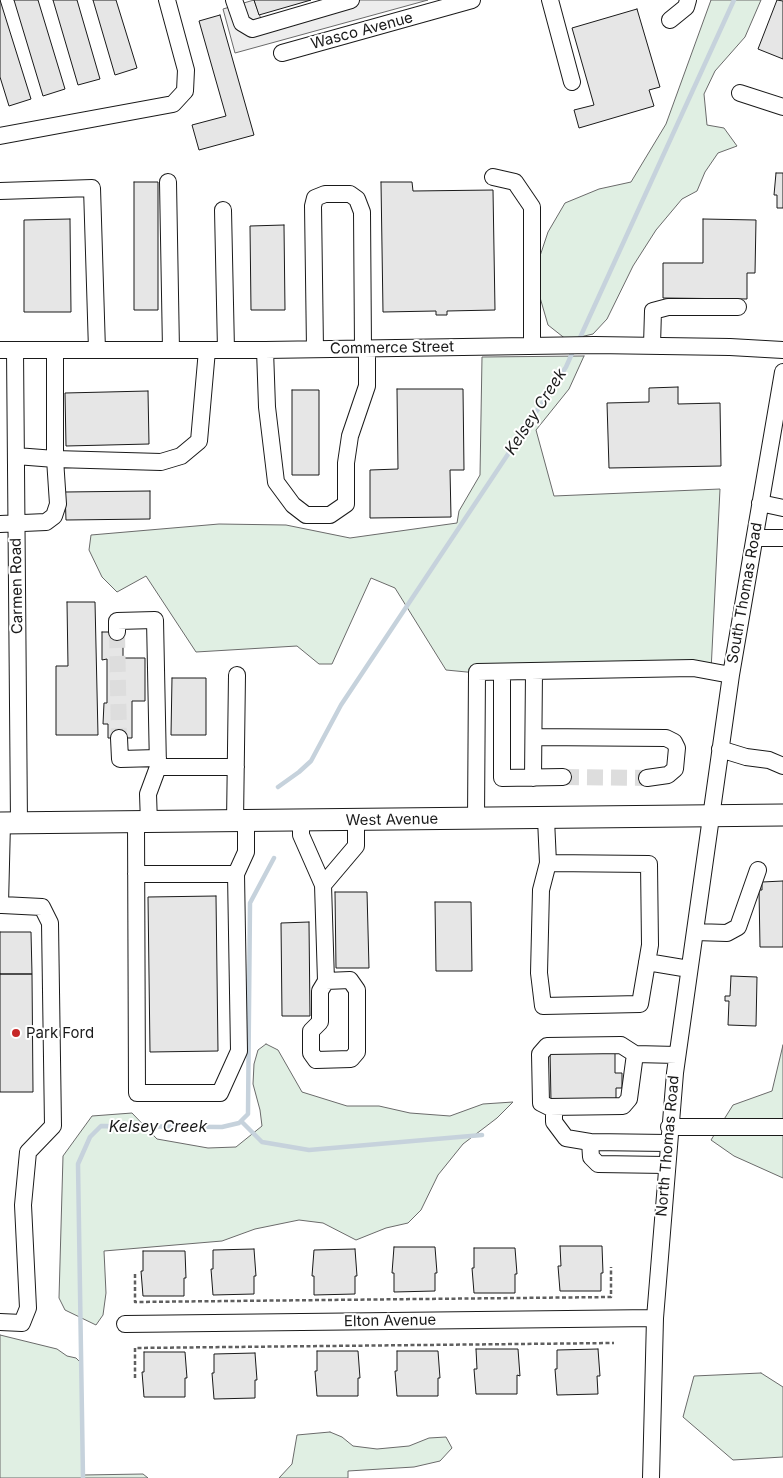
<!DOCTYPE html>
<style>
body{margin:0}
canvas{display:block;background:#fff}
</style>
<canvas width="783" height="1478"></canvas>
<script>
const context = document.querySelector('canvas').getContext('2d');
context.lineJoin = 'round';
function paint(path, color) { context.fillStyle = color; context.fill(path, 'evenodd'); }
const shape = rows => new Path2D(rows.map(r => 'M' + r).join(''));
function stroke(path, color, width, dash) { context.strokeStyle = color; context.lineWidth = width; context.lineCap = dash ? 'butt' : 'round'; context.setLineDash(dash || []); context.stroke(path); }
function label(font, color, halo, rows, align = 'center') {
  context.font = font + ' Inter,sans-serif'; context.lineWidth = 4; context.setLineDash([]); context.textBaseline = 'middle'; context.strokeStyle = halo; context.fillStyle = color; for (const [text, x, y, turn = 0] of rows) {
    context.save(); context.translate(x, y); context.rotate((+turn || 0) * Math.PI / 180); context.textAlign = isNaN(turn) ? turn : align; if (halo) context.strokeText(text, 0, 0); context.fillText(text, 0, 0); context.restore();
  }
}
const green = shape([
 [711,0,761,0,745,37,715,71,704,94,707,125,724,128,737,146,718,153,705,172,697,191,682,199,656,230,633,266,607,319,593,334,567,340,548,325,539,294,539,259,548,232,565,203,599,189,631,182,666,124,711,0],
 [584,356,569,389,536,430,554,496,720,489,711,671,477,673,446,670,395,588,371,578,332,664,319,664,297,646,196,652,146,576,117,592,102,577,89,550,91,535,219,524,286,525,350,538,457,523,459,511,480,475,482,357,584,356],
 [266,1044,278,1050,302,1092,347,1106,379,1106,410,1113,450,1116,483,1104,513,1102,497,1118,463,1144,438,1175,421,1210,408,1223,386,1228,356,1240,323,1223,299,1220,255,1229,222,1241,104,1251,106,1293,103,1315,96,1325,65,1310,59,1298,63,1156,92,1116,132,1113,157,1139,208,1148,236,1147,262,1126,260,1110,253,1084,254,1064,258,1050,266,1044],
 [783,1045,783,1178,734,1156,711,1140,733,1105,772,1091,783,1045],
 [0,1335,57,1349,67,1356,76,1358,82,1364,83,1475,143,1474,148,1478,0,1478,0,1335],
 [761,1373,783,1387,783,1457,733,1460,683,1417,694,1376,761,1373],
 [330,1432,342,1437,353,1446,377,1449,409,1446,429,1438,446,1437,452,1448,440,1461,414,1467,348,1471,348,1478,279,1478,292,1464,297,1435,330,1432]
]);
paint(green, '#e0efe3');
stroke(green, '#6a6a6a', 1);
const parking = shape([
 [254,0,261,19,333,0,428,0,235,53,223,9,254,0]
]);
paint(parking, '#ededed');
stroke(parking, '#6a6a6a', 1);
stroke(shape([
 [578,342,734,0],
 [278,787,299,772,311,761,341,705,566,367,574,349],
 [241,1121,262,1142,309,1150,482,1135],
 [83,1478,78,1164,90,1137,101,1126,222,1127,239,1123,248,1114,250,903,274,858]
]), '#c6d2dc', 4.5);
const building = shape([
 [0,0,31,99,9,106,0,77,0,0],
 [14,0,38,0,65,89,43,96,14,0],
 [53,0,77,0,100,79,78,85,53,0],
 [93,0,116,0,137,68,115,75,93,0],
 [254,0,311,0,259,15,254,0],
 [777,0,783,1,783,59,758,49,777,0],
 [637,9,660,87,649,90,654,106,579,128,574,110,594,105,572,28,637,9],
 [220,15,254,135,199,150,192,125,226,116,199,21,220,15],
 [776,173,783,173,783,208,777,208,777,195,774,195,776,173],
 [134,182,158,182,158,310,134,310,134,182],
 [381,182,412,182,413,191,493,190,495,310,447,311,447,315,436,315,436,311,383,312,381,182],
 [70,219,71,312,24,312,24,220,70,219],
 [703,219,756,220,755,273,747,273,747,299,663,298,663,263,703,263,703,219],
 [284,225,285,310,251,310,250,226,284,225],
 [678,387,678,404,720,403,721,466,609,468,607,403,649,402,649,388,678,387],
 [397,389,463,389,464,470,450,470,451,517,370,518,370,470,398,469,397,389],
 [292,390,319,390,319,475,292,475,292,390],
 [148,391,149,444,66,446,65,393,148,391],
 [150,491,150,519,66,520,65,492,150,491],
 [67,602,95,602,98,735,56,735,56,666,68,666,67,602],
 [102,632,123,632,123,658,145,658,145,701,132,701,132,738,108,738,108,724,103,724,104,703,107,703,107,659,102,660,102,632],
 [172,678,206,678,206,735,171,735,172,678],
 [783,881,783,947,760,947,759,890,762,890,762,882,783,881],
 [335,892,367,892,369,968,336,968,335,892],
 [216,896,218,1051,150,1052,148,897,216,896],
 [435,902,471,902,472,971,436,971,435,902],
 [309,922,310,1016,282,1016,281,923,309,922],
 [0,932,31,932,32,974,0,974,0,932],
 [0,974,32,974,33,1092,0,1092,0,974],
 [731,976,757,977,756,1026,728,1025,729,1001,725,1001,725,996,730,996,731,976],
 [615,1049,615,1073,622,1073,622,1088,616,1088,616,1101,551,1102,550,1050,615,1049],
 [560,1246,602,1246,603,1273,601,1273,601,1291,560,1291,558,1266,561,1266,560,1246],
 [394,1247,435,1247,437,1273,435,1273,435,1291,394,1292,394,1273,392,1273,394,1247],
 [474,1248,515,1248,517,1274,515,1274,515,1293,474,1293,472,1268,474,1268,474,1248],
 [254,1249,256,1276,254,1276,254,1294,213,1295,211,1269,213,1269,213,1250,254,1249],
 [355,1249,357,1276,355,1276,355,1294,314,1295,314,1276,312,1276,314,1250,355,1249],
 [143,1251,185,1251,186,1278,184,1278,184,1296,143,1296,141,1271,143,1271,143,1251],
 [476,1349,518,1349,520,1376,517,1375,517,1394,476,1394,474,1369,477,1369,476,1349],
 [598,1349,600,1376,597,1376,598,1394,557,1395,555,1369,557,1369,557,1350,598,1349],
 [317,1351,358,1351,360,1378,358,1378,358,1396,317,1396,315,1371,317,1371,317,1351],
 [397,1351,438,1351,440,1378,438,1378,438,1396,397,1396,395,1371,397,1371,397,1351],
 [144,1352,185,1352,187,1378,185,1378,185,1397,144,1397,142,1372,144,1372,144,1352],
 [255,1353,257,1380,255,1380,255,1398,214,1399,212,1373,214,1373,214,1354,255,1353]
]);
paint(building, '#e6e6e6');
stroke(building, '#1a1a1a', 1);
stroke(shape([
 [117,632,119,738],
 [563,777,647,778]
]), '#ddd', 16, [16, 8]);
const minor = shape([
 [234,0,242,23,252,29,351,0],
 [550,0,572,82],
 [670,20,686,7,688,0],
 [282,53,472,0],
 [740,93,783,107],
 [0,136,173,104,185,91,186,70,167,0],
 [493,177,515,182,532,207,532,345],
 [168,182,171,350],
 [0,191,92,188,97,350],
 [223,210,226,350],
 [652,345,653,311,668,307,738,307],
 [315,349,313,206,315,198,325,194,350,194,357,199,362,212,363,348],
 [0,350,265,350,594,345,730,347,783,350],
 [15,350,19,823],
 [55,350,55,459,161,462,181,456,199,441,207,350],
 [265,350,267,407,276,482,293,505,306,515,330,515,346,504,346,463,350,436,367,386,367,348],
 [760,503,783,508],
 [0,524,46,522,54,516,58,504,55,459,16,456],
 [755,538,783,538],
 [117,632,117,621,155,620,158,767,148,794,149,823],
 [502,672,502,778,563,777],
 [534,737,666,738,674,742,677,748,675,769,668,775,647,778],
 [119,738,120,759,158,758],
 [720,749,746,757,769,760,783,766],
 [158,767,236,767],
 [533,778,534,672],
 [476,819,477,672,693,668,731,675],
 [546,819,548,863,541,890,539,973,543,1006,640,1004,650,945,649,864,548,863],
 [301,821,301,835,323,885],
 [235,822,237,675],
 [136,823,137,1093,220,1093,239,1051,236,874,246,852,246,822],
 [136,874,236,874],
 [0,905,2,823],
 [695,932,727,933,738,927,758,870],
 [647,962,689,969],
 [326,981,320,991,320,1022,311,1031,311,1053,316,1060,351,1059,357,1052,357,990,350,980,326,981,323,885,356,846,356,821],
 [635,1054,629,1099,623,1106,549,1107,541,1103,540,1054,547,1046,621,1045,635,1054,677,1055],
 [554,1107,554,1122,566,1138,590,1142],
 [669,1127,783,1127],
 [666,1165,598,1164,591,1157,590,1142,668,1143],
 [0,1322,22,1323,28,1308,23,1205,28,1152,53,1126,50,923,42,907,2,905],
 [125,1324,655,1318],
 [651,1478,655,1318,675,1073,731,675,783,372]
]);
const major = shape([
 [0,823,783,815]
]);
stroke(minor, '#1a1a1a', 18);
stroke(major, '#1a1a1a', 23);
stroke(shape([
 [135,1274,135,1302,611,1297,611,1267],
 [135,1378,135,1348,614,1343]
]), '#5f5f5f', 2.5, [4, 2.5]);
stroke(minor, '#fff', 16);
stroke(major, '#fff', 21);
for (const [x, y, r, color] of [
 [16,1033,5,"#c62828"]
]) { const dot = new Path2D(); dot.arc(x, y, r, 0, 2 * Math.PI); context.fillStyle = color; context.fill(dot); stroke(dot, '#fff', 2); }
label('15px', '#1a1a1a', '#fff', [
 ["Wasco Avenue",362,31,-15],
 ["Commerce Street",392,348,-1],
 ["Carmen Road",17,586,-91],
 ["South Thomas Road",745,593,-80],
 ["West Avenue",392,820,-1],
 ["North Thomas Road",668,1146,-85],
 ["Elton Avenue",390,1321,-1]
]);
label('15px', '#1a1a1a', '#fff', [
 ["Park Ford",26,1033]
], 'left');
label('italic 16px', '#1a1a1a', '#fff', [
 ["Kelsey Creek",536,412,-57],
 ["Kelsey Creek",158,1127]
]);
</script>
